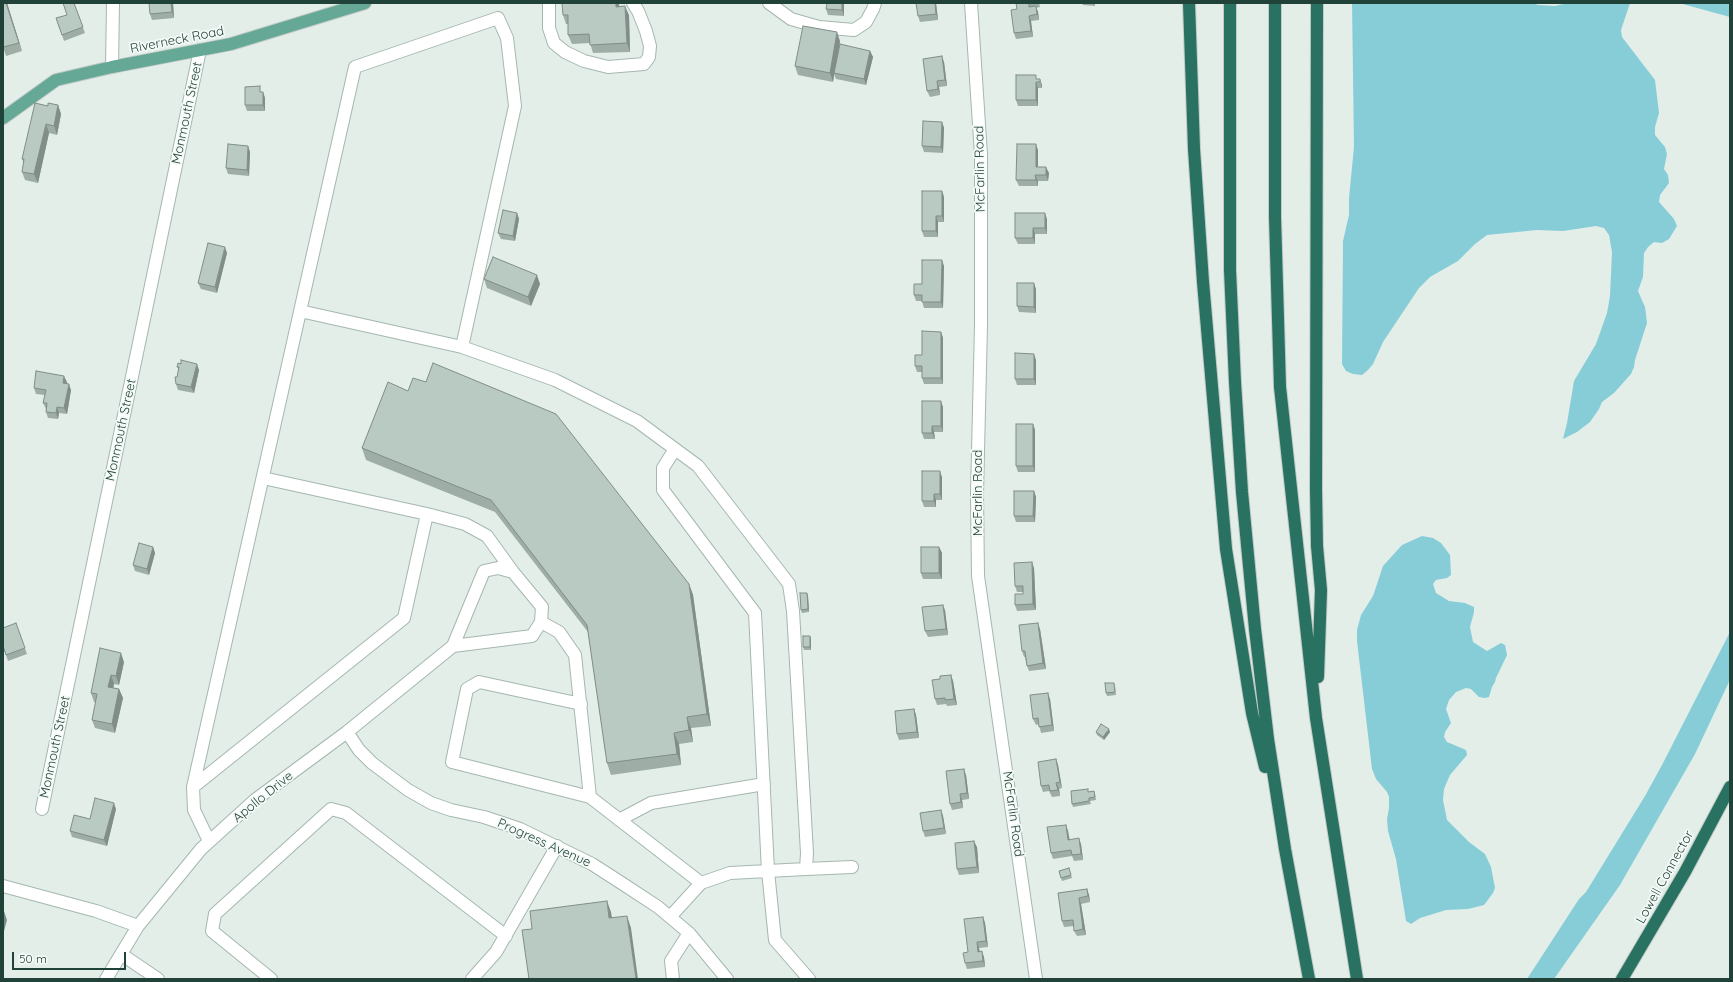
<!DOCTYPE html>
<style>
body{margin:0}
#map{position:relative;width:1733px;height:982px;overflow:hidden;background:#e3eee9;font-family:Quicksand,sans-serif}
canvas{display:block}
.frame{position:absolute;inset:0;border:4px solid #214238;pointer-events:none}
.scale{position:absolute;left:12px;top:952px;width:114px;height:18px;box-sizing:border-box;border:2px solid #214238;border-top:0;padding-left:5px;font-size:12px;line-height:14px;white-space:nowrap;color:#214238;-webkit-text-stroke:3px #f4faf7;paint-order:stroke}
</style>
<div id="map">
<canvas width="1733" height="982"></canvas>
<div class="frame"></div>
<div class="scale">50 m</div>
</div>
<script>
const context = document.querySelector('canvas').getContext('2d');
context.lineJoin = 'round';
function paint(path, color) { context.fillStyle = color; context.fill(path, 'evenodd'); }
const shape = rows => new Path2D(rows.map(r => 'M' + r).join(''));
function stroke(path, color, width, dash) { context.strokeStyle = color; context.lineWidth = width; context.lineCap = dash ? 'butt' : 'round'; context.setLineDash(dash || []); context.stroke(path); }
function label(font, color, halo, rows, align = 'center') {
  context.font = font + ' Quicksand,sans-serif'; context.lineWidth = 3.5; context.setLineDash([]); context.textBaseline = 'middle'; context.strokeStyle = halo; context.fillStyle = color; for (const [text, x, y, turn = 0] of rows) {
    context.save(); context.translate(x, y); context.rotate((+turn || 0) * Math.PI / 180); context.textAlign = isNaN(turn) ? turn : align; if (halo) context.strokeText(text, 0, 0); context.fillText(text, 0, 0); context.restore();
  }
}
paint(shape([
 [1352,3,1533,3,1538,5,1555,6,1568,3,1630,3,1621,30,1622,37,1655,80,1659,113,1655,127,1655,135,1665,147,1667,154,1664,169,1668,175,1669,183,1660,195,1659,202,1674,219,1677,226,1669,239,1662,243,1654,242,1648,247,1644,253,1643,277,1638,291,1645,307,1647,323,1635,360,1634,367,1631,374,1614,393,1602,402,1599,409,1590,422,1577,432,1563,439,1567,423,1574,381,1596,344,1607,313,1610,296,1612,252,1609,235,1604,228,1596,226,1563,231,1537,230,1487,235,1475,244,1458,261,1430,277,1419,288,1383,342,1373,364,1368,370,1362,375,1353,374,1346,371,1342,364,1343,241,1349,215,1349,198,1354,147],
 [1679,3,1730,3,1730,17],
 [1422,536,1433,538,1441,543,1450,555,1451,575,1447,578,1436,580,1433,584,1436,593,1449,601,1465,603,1474,607,1474,612,1470,627,1473,642,1487,651,1501,643,1505,645,1507,655,1496,678,1495,682,1492,687,1489,697,1485,698,1479,697,1471,689,1466,688,1456,692,1449,700,1446,709,1451,723,1445,732,1444,737,1447,742,1466,750,1467,755,1450,775,1444,789,1443,800,1447,820,1469,842,1485,854,1491,867,1495,888,1493,893,1484,905,1468,909,1446,910,1420,918,1411,924,1406,921,1396,859,1388,831,1387,819,1389,808,1389,797,1387,792,1376,779,1372,769,1357,641,1357,630,1361,615,1373,596,1383,566,1402,545],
 [1730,632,1730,678,1728,684,1695,754,1620,885,1554,979,1527,979,1579,899,1586,892,1645,796,1662,765]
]), '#86cdd8');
const minor = shape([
 [549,3,549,28,554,43,565,52,584,61,608,67,644,64,649,57,650,46,646,31,638,11,633,3],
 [769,3,791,19,819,27,854,30,866,22,873,9,875,3],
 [971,3,981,155,981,325,977,494,978,576,1036,979],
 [112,67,113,3],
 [300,311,462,347],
 [675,449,663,468,663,490,755,613,768,871,775,940,809,979],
 [263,478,427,514,465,524,487,536,513,572],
 [541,622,559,632,575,655,590,797],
 [581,704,479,682,467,689,452,762,590,797,701,883],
 [347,732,359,750,372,763,408,790,431,803,451,810,484,817,520,829,592,864,623,884,658,907,689,933,727,979],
 [193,787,404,618,427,514],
 [42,809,200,50],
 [619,820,651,803,764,784],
 [209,841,194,810,193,787,355,67,498,18,507,38,515,106,462,347,555,380,637,421,698,466,789,584,793,611,807,853,806,869,730,873,701,883,670,917],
 [806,869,852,867],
 [3,886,96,911,138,926],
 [121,954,158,979],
 [106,979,138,926,201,849,255,800,347,732,453,646,484,571,498,568,513,572,542,607,541,622,532,636,453,646],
 [271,979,212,931,215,914,331,809,346,813,506,936],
 [472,979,496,952,557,846],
 [673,979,671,961,689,933]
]);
const major = shape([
 [3,118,56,80,112,67,231,44,365,3]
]);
const highway = shape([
 [1189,3,1194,149,1203,282,1226,549,1252,713,1265,767],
 [1230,3,1230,270,1235,382,1242,492,1255,629,1268,739,1285,849,1309,979],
 [1275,3,1275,217,1280,387,1316,718,1357,979],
 [1317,3,1316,489,1317,546,1321,590,1318,677],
 [1622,979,1685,872,1730,787]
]);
stroke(minor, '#a5b7b0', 14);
stroke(major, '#c1cac7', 14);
stroke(highway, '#c1cac7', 14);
stroke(minor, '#fff', 12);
stroke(major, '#64a895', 12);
stroke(highway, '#297161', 12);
paint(shape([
 [7,3,22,51,6,56,3,47],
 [74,3,85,33,64,41,56,18,67,15],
 [173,3,174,18,152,20,150,14],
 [562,3,619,3,619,7,629,15,630,52,593,53,590,43,572,44,568,35,568,24,566,24,563,15],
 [844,3,844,16,828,15,826,9],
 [916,3,936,3,938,20,920,22,918,16],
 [1016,3,1039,3,1040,7,1036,8,1038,12,1039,20,1031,21,1033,37,1016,39,1014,33,1017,9],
 [1082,3,1095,3,1095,6,1083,5],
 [840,41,838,53,870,51,873,57,866,85,836,79,834,74,833,82,798,75,795,66],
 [944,62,947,86,939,87,940,95,930,97,927,91],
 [1037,79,1042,85,1042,88,1038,88,1038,106,1018,106,1016,100],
 [262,92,263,92,265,98,265,111,247,111,245,105],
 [58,105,61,114,57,135,49,133,38,183,25,180,22,172,24,163,22,159,48,106],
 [942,122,944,128,943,153,924,152,922,146],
 [248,146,250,152,249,176,228,174,226,168],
 [1038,150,1038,167,1049,173,1048,181,1038,181,1038,186,1019,186,1016,180],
 [942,191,944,197,944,222,938,222,938,237,924,237,922,231],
 [517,213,519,219,515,241,501,239,498,233],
 [1047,219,1047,234,1035,234,1035,244,1018,244,1015,238],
 [227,253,217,293,201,289,198,283],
 [944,266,943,308,924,308,922,301,916,301,914,295,922,284],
 [484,279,540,284,531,306,487,288],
 [1036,289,1036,313,1019,312,1017,306],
 [941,332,943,338,943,384,924,384,922,378,922,372,917,372,915,366,922,355],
 [1036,360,1036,385,1017,385,1015,379],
 [181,364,199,370,194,393,178,390,176,384,179,370,177,367],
 [67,382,66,383,71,390,67,414,59,413,58,419,48,418,46,412,46,409,43,403,45,395,36,394,34,388],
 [388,382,689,584,693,595,711,726,691,728,693,742,679,744,681,765,611,775,607,763,588,632,495,512,366,460,362,448],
 [943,407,943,432,934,432,935,439,924,439,922,433],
 [1033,424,1035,430,1035,472,1018,472,1016,466],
 [942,477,942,500,936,500,936,507,924,507,922,501],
 [1034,491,1036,497,1035,522,1016,522,1014,516],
 [153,547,155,553,149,575,135,571,133,565],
 [939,547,942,553,942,579,923,579,921,573],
 [1034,568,1036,610,1017,611,1015,605,1023,594,1023,592,1017,592,1015,586],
 [807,593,808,596,809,612,802,613,801,610],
 [945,610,948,635,928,637,925,631],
 [16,623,27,654,8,661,3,646],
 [1040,629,1046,669,1029,671,1027,666,1025,657,1024,657,1022,651],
 [810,636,811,639,811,650,804,650,803,647],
 [124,662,119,685,114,684,113,688,119,689,123,698,115,733,95,728,92,720,96,702,94,702,91,693],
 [951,675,953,681,957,705,947,706,946,704,937,705,935,699,940,679],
 [1114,683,1115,686,1116,695,1107,696,1106,693],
 [1050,699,1054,731,1041,733,1039,724,1036,725,1033,719],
 [914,709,916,715,919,738,899,740,897,734],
 [1096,732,1110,732,1104,740,1097,735],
 [1056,759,1058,765,1062,788,1059,789,1060,796,1052,797,1049,791,1043,792,1041,786],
 [966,775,969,799,962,800,963,808,952,810,950,804],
 [1094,791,1095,794,1096,800,1090,801,1091,804,1073,807,1072,804,1089,792],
 [116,809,107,846,72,837,70,831,90,819],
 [941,810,943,816,946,834,925,837,923,831],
 [1066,825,1068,831,1070,840,1081,844,1083,860,1074,861,1072,856,1053,859,1051,853],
 [977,847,979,873,959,875,957,869],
 [1069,868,1072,878,1062,881,1059,871],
 [1087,889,1089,895,1090,902,1081,904,1086,935,1077,936,1074,931,1074,926,1064,927,1062,921,1058,893],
 [983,917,985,923,988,947,979,948,980,952,984,957,985,967,967,969,965,963,968,952]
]), '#9eaea7');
paint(shape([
 [6,3,7,3,22,51,19,43],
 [171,3,173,3,174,18,172,12],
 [616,3,619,3,620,16,616,7],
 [842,3,844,3,844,16,842,10],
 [935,3,936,3,938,20,936,14],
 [625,6,629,15,630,52,627,43],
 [1036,6,1038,12,1039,20,1037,14],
 [1029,16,1031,21,1033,37,1031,31],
 [837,32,840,41,833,82,830,73],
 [870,51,873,57,866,85,864,79],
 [942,56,944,62,947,86,945,80],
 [1040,79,1042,85,1042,88,1040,82],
 [937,81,939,87,940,95,938,89],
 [1036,82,1038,88,1038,106,1036,100],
 [263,92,265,98,265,111,263,105],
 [58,105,61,114,57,135,54,126],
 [942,122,944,128,943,153,941,147],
 [46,124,49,133,38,183,34,174],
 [1036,144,1038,150,1038,173,1036,167],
 [248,146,250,152,249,176,247,170],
 [1046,167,1049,173,1048,181,1046,175],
 [1035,175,1038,181,1038,186,1036,180],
 [942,191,944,197,944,222,942,216],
 [517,213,519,219,515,241,513,236],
 [1045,213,1047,219,1047,234,1045,228],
 [936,216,938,222,938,237,936,231],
 [1033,228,1035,234,1035,244,1033,238],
 [225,247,227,253,217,293,215,287],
 [942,260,944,266,943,308,941,302],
 [537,275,540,284,531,306,528,297],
 [1034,283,1036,289,1036,313,1034,307],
 [941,332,943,338,943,384,941,378],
 [1034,354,1036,360,1036,385,1034,379],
 [197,364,199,370,194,393,191,387],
 [64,376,67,382,66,389,63,383],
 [69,384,71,390,67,414,64,408],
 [941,401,943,407,943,432,941,426],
 [57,407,59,413,58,419,56,413],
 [1033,424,1035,430,1035,472,1033,466],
 [932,426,934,432,935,439,932,433],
 [940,471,942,477,942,500,940,494],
 [1034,491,1036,497,1035,522,1033,516],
 [934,494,936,500,936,507,934,501],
 [3,531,4,534,3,542],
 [153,547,155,553,149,575,147,569],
 [939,547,942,553,942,579,939,573],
 [1032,562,1034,568,1036,610,1033,604],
 [689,584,693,595,711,726,707,714],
 [807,593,808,596,809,612,808,609],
 [943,605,945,610,948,635,946,629],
 [1038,623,1040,629,1046,669,1043,663],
 [810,636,811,639,811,650,810,647],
 [121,653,124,662,119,685,116,676],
 [111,675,114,684,112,695,108,687],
 [951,675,953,681,957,705,954,699],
 [119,689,123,698,115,733,112,724],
 [1048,693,1050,699,1054,731,1052,725],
 [914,709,916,715,919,738,917,732],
 [687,717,691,728,693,742,689,730],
 [1109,729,1110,732,1104,740,1103,737],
 [674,733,679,744,681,765,677,754],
 [1056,759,1058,765,1062,788,1060,782],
 [964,769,966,775,969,799,967,793],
 [1056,783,1059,789,1060,796,1058,790],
 [960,794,962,800,963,808,961,802],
 [114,803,116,809,107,846,104,840],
 [941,810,943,816,946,834,944,828],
 [1066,825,1068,831,1070,846,1068,840],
 [1079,838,1081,844,1083,860,1081,854],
 [974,841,977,847,979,873,977,867],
 [1087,889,1089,895,1090,902,1088,896],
 [1079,898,1081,904,1086,935,1083,929],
 [607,901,611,912,614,930,609,918],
 [3,908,7,920,3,935],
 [627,916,631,928,638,979,636,979],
 [983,917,985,923,988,947,986,941],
 [977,942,979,948,980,958,978,952],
 [982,951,984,957,985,967,983,961]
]), '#818d88');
const building = shape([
 [3,3,6,3,19,43,3,47,3,3],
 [63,3,74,3,83,27,62,35,56,18,67,15,63,3],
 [149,3,171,3,172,12,150,14,149,3],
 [562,3,616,3,616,7,625,6,627,43,590,45,589,34,568,35,568,15,563,15,562,3],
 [827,3,842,3,842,10,826,9,827,3],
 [916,3,935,3,936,14,918,16,916,3],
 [1016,3,1029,3,1029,7,1036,6,1037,14,1029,16,1031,31,1014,33,1011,10,1017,9,1016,3],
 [803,26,837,32,830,73,795,66,803,26],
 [840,44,870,51,864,79,834,73,840,44],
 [942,56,945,80,937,81,938,89,927,91,923,59,942,56],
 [1016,75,1036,75,1036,79,1040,79,1040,82,1036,82,1036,100,1016,100,1016,75],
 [260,86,260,92,263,92,263,105,245,105,245,87,260,86],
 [35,103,48,106,48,103,58,105,54,126,46,124,34,174,22,172,24,159,22,159,35,103],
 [923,121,942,122,941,147,922,146,923,121],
 [228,144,248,146,247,170,226,168,228,144],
 [1017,144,1036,144,1036,167,1046,167,1046,175,1035,175,1036,180,1016,180,1017,144],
 [922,191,942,191,942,216,936,216,936,231,922,231,922,191],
 [503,210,517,213,513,236,498,233,503,210],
 [1015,213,1045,213,1045,228,1033,228,1033,238,1015,238,1015,213],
 [208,243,225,247,215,287,198,283,208,243],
 [493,257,537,275,528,297,484,279,493,257],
 [922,260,942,260,941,302,922,302,922,295,914,295,914,284,922,284,922,260],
 [1017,283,1034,283,1034,307,1017,306,1017,283],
 [922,331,941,332,941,378,922,378,922,366,915,366,915,355,922,355,922,331],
 [1015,353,1034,354,1034,379,1015,379,1015,353],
 [181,360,197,364,191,387,176,384,175,377,177,377,179,367,177,367,178,363,181,364,181,360],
 [433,363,556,414,689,584,707,714,687,717,689,730,674,733,677,754,607,763,587,625,491,500,362,448,388,382,408,391,413,378,426,382,433,363],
 [36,371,64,376,63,383,69,384,64,408,57,407,56,413,46,412,47,403,43,403,46,390,34,388,36,371],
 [922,401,941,401,941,426,932,426,932,433,922,433,922,401],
 [1016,424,1033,424,1033,466,1016,466,1016,424],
 [922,471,940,471,940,494,934,494,934,501,922,501,922,471],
 [1014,491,1034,491,1033,516,1014,516,1014,491],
 [139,543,153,547,147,569,133,565,139,543],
 [921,547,939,547,939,573,921,573,921,547],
 [1032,562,1033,604,1015,605,1015,594,1023,594,1023,586,1015,586,1014,563,1032,562],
 [800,593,807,593,808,609,801,610,800,593],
 [943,605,946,629,925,631,922,607,943,605],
 [16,623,25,648,6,655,3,646,3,628,16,623],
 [1038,623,1043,663,1027,666,1025,651,1022,651,1019,625,1038,623],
 [803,636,810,636,810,647,803,647,803,636],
 [100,648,121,653,116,676,111,675,108,687,119,689,112,724,92,720,97,694,91,693,100,648],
 [951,675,954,699,945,700,945,698,935,699,932,680,940,679,940,676,951,675],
 [1105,683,1114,683,1115,692,1106,693,1105,683],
 [1048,693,1052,725,1039,727,1038,718,1033,719,1030,695,1048,693],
 [914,709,917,732,897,734,895,711,914,709],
 [1101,724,1109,729,1103,737,1096,732,1101,724],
 [1056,759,1060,782,1056,783,1058,790,1050,791,1049,785,1041,786,1038,762,1056,759],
 [964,769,967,793,960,794,961,802,950,804,946,771,964,769],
 [1088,789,1088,792,1094,791,1095,797,1089,798,1089,801,1072,804,1071,791,1088,789],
 [95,798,114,803,104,840,70,831,74,815,90,819,95,798],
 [941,810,944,828,923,831,920,813,941,810],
 [1066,825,1068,840,1079,838,1081,854,1072,855,1071,850,1051,853,1047,827,1066,825],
 [974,841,977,867,957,869,955,843,974,841],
 [1069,868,1071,875,1061,878,1059,871,1069,868],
 [1087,889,1088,896,1079,898,1083,929,1074,931,1073,920,1062,921,1058,893,1087,889],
 [607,901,609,918,627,916,636,979,529,979,522,930,532,929,530,911,607,901],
 [983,917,986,941,977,942,978,952,982,951,983,961,965,963,963,953,968,952,964,919,983,917]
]);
paint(building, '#b8cac2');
stroke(building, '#818d88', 1);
label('13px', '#214238', '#f4faf7', [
 ["Riverneck Road",177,40,-11],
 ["Monmouth Street",187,113,-78],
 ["McFarlin Road",980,169,-91],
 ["Monmouth Street",121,430,-78],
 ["McFarlin Road",978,493,-90],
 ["Monmouth Street",55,747,-78],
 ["Apollo Drive",263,797,-39],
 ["McFarlin Road",1013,814,82],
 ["Progress Avenue",544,843,24],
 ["Lowell Connector",1665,877,-61]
]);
</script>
